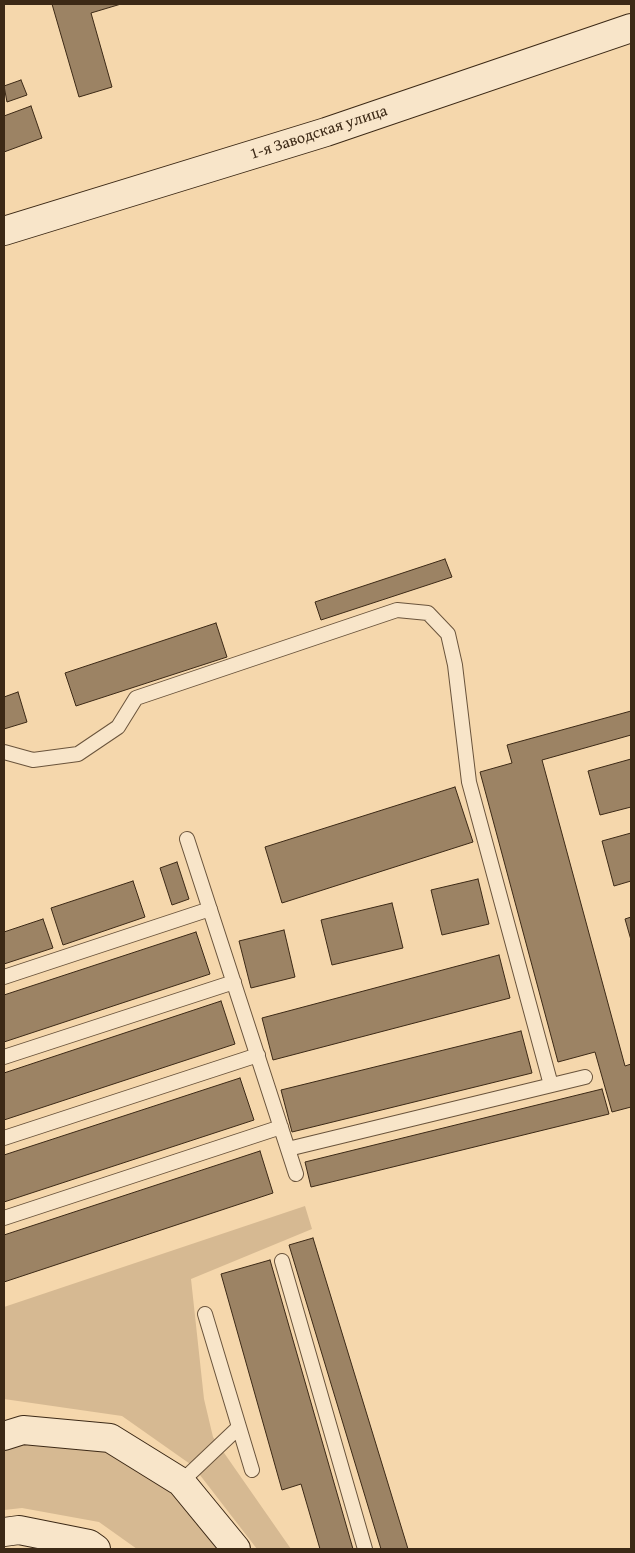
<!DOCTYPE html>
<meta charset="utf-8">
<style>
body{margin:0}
#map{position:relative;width:635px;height:1553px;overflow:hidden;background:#f5d7ac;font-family:"Gentium Book Plus",serif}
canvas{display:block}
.frame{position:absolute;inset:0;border:5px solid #3c2916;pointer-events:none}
</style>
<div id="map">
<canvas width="635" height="1553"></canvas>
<div class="frame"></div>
</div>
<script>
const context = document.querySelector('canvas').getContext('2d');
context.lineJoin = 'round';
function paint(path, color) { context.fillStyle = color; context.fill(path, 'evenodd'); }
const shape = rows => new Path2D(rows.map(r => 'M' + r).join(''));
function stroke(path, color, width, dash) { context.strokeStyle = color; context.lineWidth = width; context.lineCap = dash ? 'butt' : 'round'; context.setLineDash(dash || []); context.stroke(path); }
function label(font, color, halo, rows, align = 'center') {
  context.font = font + ' "Gentium Book Plus",serif'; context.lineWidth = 4; context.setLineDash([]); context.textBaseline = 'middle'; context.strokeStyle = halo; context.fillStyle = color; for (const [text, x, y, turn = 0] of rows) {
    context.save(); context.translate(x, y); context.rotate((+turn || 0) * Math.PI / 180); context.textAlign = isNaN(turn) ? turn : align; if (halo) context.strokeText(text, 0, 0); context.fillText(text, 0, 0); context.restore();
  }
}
paint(shape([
 [305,1206,312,1229,191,1279,204,1399,213,1437,291,1549,257,1549,193,1466,122,1416,4,1399,4,1307],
 [24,1444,111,1451,173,1493,220,1549,137,1549,99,1522,22,1508,4,1510,4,1450]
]), '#d6b992');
const building = shape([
 [52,4,121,4,91,13,112,87,79,97,52,4],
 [21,80,27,95,7,102,4,86,21,80],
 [31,106,42,138,4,152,4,116,31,106],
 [445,559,452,577,321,620,315,602,445,559],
 [216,623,227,657,76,706,65,673,216,623],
 [18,692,27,722,4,729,4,697,18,692],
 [631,711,631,735,542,760,625,1066,631,1064,631,1107,612,1112,595,1052,558,1062,480,772,512,763,507,745,631,711],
 [631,759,631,807,600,815,588,771,631,759],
 [455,787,473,842,282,903,265,847,455,787],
 [631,833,631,881,614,886,602,841,631,833],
 [177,862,189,899,172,905,160,868,177,862],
 [478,879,489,924,442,935,431,890,478,879],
 [133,881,145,917,63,945,51,908,133,881],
 [392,903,403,948,332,965,321,920,392,903],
 [631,917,631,940,625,919,631,917],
 [43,919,53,948,4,964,4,932,43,919],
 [284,930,295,977,251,988,239,941,284,930],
 [196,932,210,974,4,1042,4,995,196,932],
 [499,955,510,998,273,1060,262,1018,499,955],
 [221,1001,235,1044,4,1120,4,1073,221,1001],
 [521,1031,532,1073,292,1132,281,1090,521,1031],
 [240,1078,254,1120,4,1202,4,1155,240,1078],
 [602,1089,609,1114,311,1187,305,1162,602,1089],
 [260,1151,273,1193,4,1282,4,1235,260,1151],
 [313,1238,408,1549,381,1549,289,1245,313,1238],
 [270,1260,353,1549,320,1549,301,1484,282,1490,221,1274,270,1260]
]);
paint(building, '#9c8364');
stroke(building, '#3c2916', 1);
const lane = shape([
 [4,752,33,760,78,754,118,727,136,698,397,610,428,613,448,634,455,665,469,782,551,1085],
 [187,839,296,1174],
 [4,977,210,909],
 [4,1057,234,982],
 [4,1138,258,1055],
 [288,1149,585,1077],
 [4,1218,281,1127],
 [282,1261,365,1549],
 [205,1314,252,1470],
 [181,1482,239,1427]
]);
const secondary = shape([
 [4,231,326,132,631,28],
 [4,1436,23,1430,110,1438,181,1482,236,1549],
 [4,1532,19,1530,89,1544,96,1549]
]);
stroke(lane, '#6a543c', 16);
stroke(secondary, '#3c2916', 30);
stroke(lane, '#f8e5c9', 14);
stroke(secondary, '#f8e5c9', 28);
label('16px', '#3c2916', '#f8e5c9', [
 ["1-я Заводская улица",319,133,-18]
]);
</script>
